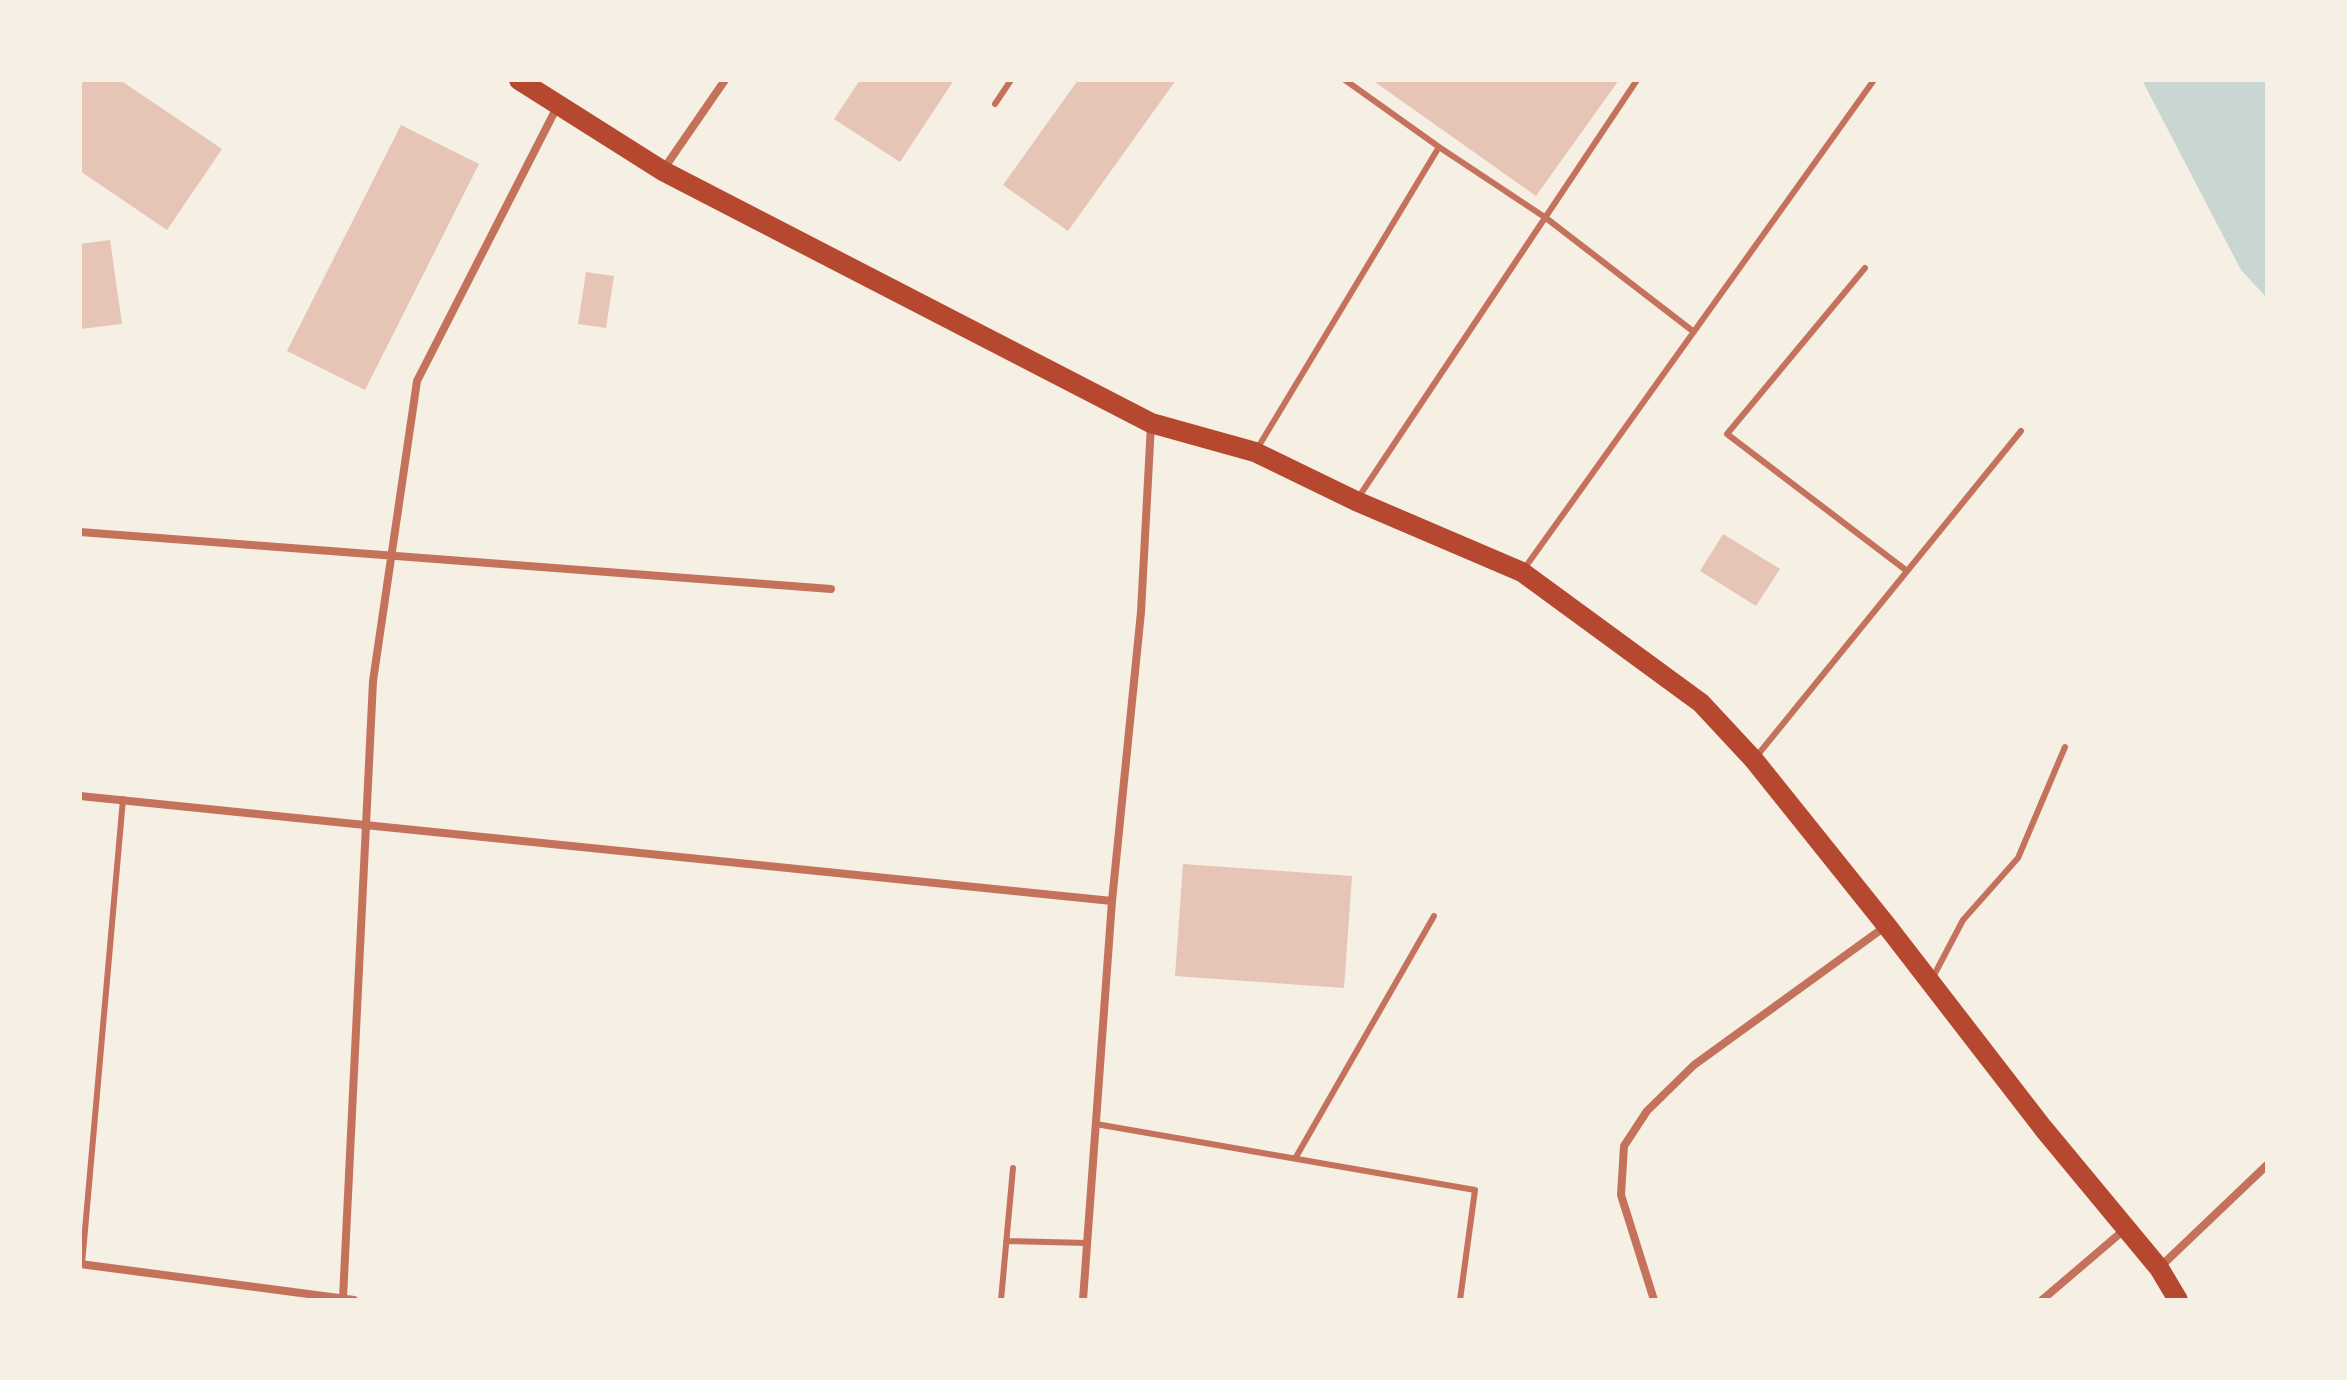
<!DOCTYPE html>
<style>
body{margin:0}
#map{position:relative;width:2347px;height:1380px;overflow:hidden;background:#f6efe4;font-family:"Archivo Narrow",sans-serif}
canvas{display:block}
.frame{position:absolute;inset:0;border:82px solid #f6efe4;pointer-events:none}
</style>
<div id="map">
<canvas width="2347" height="1380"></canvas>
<div class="frame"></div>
</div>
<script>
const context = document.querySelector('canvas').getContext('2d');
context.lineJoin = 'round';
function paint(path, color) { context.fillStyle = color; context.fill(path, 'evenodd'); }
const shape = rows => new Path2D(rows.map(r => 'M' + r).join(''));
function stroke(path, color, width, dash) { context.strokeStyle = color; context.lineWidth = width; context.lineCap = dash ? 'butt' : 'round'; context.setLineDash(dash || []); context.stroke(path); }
paint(shape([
 [2142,80,2267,80,2267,298,2241,270]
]), '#c9d6d2');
paint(shape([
 [80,80,120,80,222,149,167,230,80,171],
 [860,80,954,80,900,162,834,119],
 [1078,80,1176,80,1068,231,1003,185],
 [1372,80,1619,80,1536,196],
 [401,125,479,164,365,390,287,351],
 [110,240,122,324,80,329,80,244],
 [586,272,614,276,606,328,578,324],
 [1723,534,1780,569,1756,606,1700,571],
 [1183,864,1352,876,1344,988,1175,976]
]), '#e6c5b7');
stroke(shape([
 [995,104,1011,80],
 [1439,147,1546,218,1694,332],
 [1865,268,1727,434,1907,571],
 [1257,449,1439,147,1345,80],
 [1358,498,1637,80],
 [1524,569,1874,80],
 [1756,757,2021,431],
 [1932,979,1963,920,2018,858,2065,747],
 [1096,1124,1475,1190,1460,1300],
 [1296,1157,1434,916],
 [1006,1241,1087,1243],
 [82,1264,123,799],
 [1001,1300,1013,1168]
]), '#c5725c', 6);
stroke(shape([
 [663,170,725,80],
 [80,532,831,589],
 [80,796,1112,901],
 [80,1264,354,1300],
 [2159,1268,2267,1165],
 [343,1298,373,681,417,381,557,107],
 [1083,1300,1112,901,1141,612,1151,424],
 [1654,1300,1621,1195,1624,1146,1647,1111,1694,1065,1886,926],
 [2042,1300,2124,1230]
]), '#c5725c', 8);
stroke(shape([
 [519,80,663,171,1151,423,1255,452,1356,501,1522,572,1701,703,1754,760,1887,926,2043,1128,2159,1268,2178,1300]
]), '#b5482f', 20);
</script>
